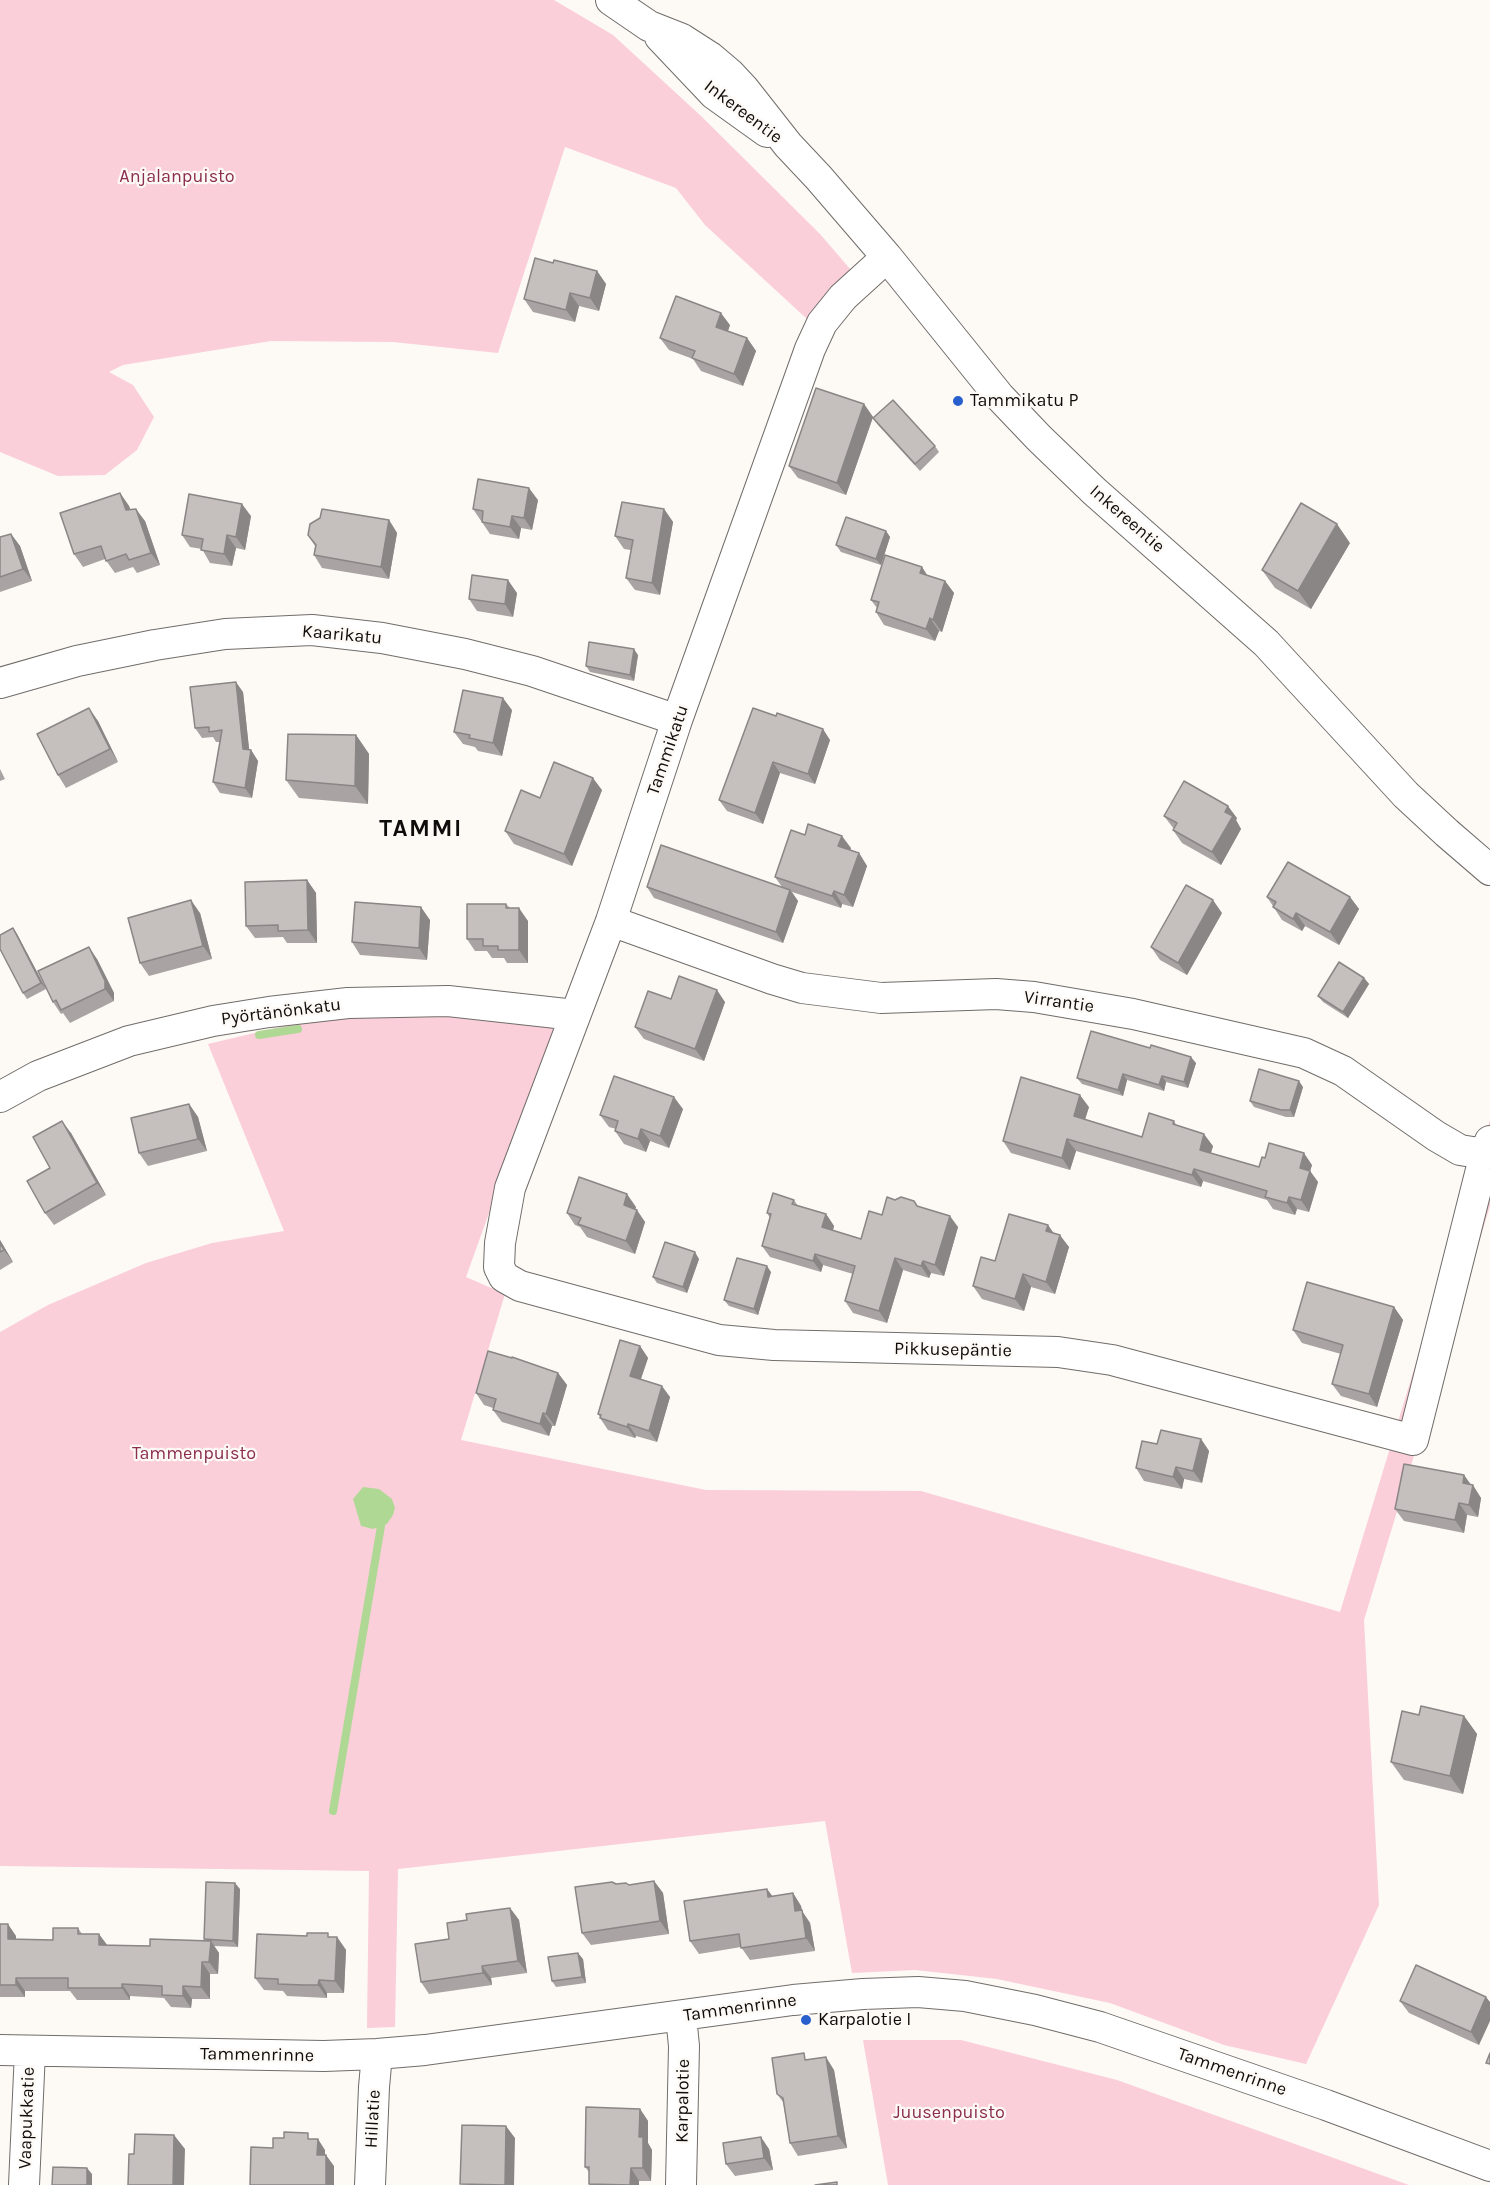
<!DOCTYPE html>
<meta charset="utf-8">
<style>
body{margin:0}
canvas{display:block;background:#fdf9f5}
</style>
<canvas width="1490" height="2185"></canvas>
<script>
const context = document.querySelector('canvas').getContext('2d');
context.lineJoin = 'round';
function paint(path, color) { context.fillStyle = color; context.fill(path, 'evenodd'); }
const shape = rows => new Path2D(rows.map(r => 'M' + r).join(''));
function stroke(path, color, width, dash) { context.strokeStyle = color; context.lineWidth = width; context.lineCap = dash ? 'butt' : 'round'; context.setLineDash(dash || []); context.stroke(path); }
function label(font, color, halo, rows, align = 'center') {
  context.font = font + ' Karla,sans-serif'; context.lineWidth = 4.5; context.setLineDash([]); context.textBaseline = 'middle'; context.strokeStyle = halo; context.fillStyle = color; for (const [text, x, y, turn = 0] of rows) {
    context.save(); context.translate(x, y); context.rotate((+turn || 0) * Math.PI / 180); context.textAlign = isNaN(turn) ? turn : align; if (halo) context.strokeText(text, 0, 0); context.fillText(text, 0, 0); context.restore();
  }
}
paint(shape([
 [0,0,554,0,613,35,701,116,820,234,851,270,807,319,705,225,676,188,565,147,498,353,393,342,271,341,123,365,109,372,133,385,154,417,137,450,105,475,58,476,0,452],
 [415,1013,557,1024,466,1277,505,1294,461,1440,706,1490,921,1491,1340,1612,1490,1120,1490,1206,1364,1620,1379,1905,1306,2064,1224,2045,1110,2003,997,1979,915,1970,852,1973,825,1821,398,1869,395,2027,367,2028,369,1871,0,1866,0,1332,48,1305,146,1263,212,1243,284,1231,208,1044,322,1017],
 [863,2040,961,2040,1117,2080,1409,2185,888,2185]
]), '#fbcfda');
paint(shape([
 [363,1487,379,1489,392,1499,395,1508,393,1515,387,1524,373,1529,361,1526,353,1499]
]), '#b0d895');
stroke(shape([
 [259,1035,298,1029],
 [333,1811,381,1526]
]), '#b0d895', 8);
const minor = shape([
 [611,0,649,26,682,39,710,57,730,74,744,89,788,145,819,178,887,257,999,396,1039,438,1094,491,1266,643,1406,795,1447,833,1490,870],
 [660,37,714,94,767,132],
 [887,257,843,297,822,323,810,349,677,720,611,921,510,1188,500,1243,499,1267,504,1277,520,1286,719,1340,774,1345,1058,1352,1112,1360,1413,1440,1485,1154,1490,1141],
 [0,683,77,661,155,645,225,634,312,630,382,638,465,654,532,671,677,720],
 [611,921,772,979,802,988,881,998,996,994,1034,997,1133,1014,1304,1053,1343,1071,1436,1136,1460,1150,1485,1154],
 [0,1097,38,1076,129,1041,213,1021,269,1012,348,1003,448,1001,575,1015],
 [681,2016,684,2046,681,2185],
 [0,2050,324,2056,377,2054,425,2050,793,2000,863,1994,918,1992,965,1996,1035,2010,1100,2027,1326,2105,1490,2166],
 [24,2185,30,2051],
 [370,2185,374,2087,377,2054]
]);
stroke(minor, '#706d6a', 32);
stroke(minor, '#fff', 30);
paint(shape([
 [553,263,597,271,606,284,599,311,579,306,575,322,533,312,524,299],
 [730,325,728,331,747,338,756,351,743,386,701,371,693,359,669,350,660,338],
 [864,404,873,417,846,495,798,478,789,466],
 [873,418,935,446,939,452,920,471,878,425],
 [120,493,129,506,130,509,145,521,160,565,137,573,133,567,115,573,105,559,83,567,74,554],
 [538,500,532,530,521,528,519,539,490,534,473,509],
 [664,509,673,522,660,595,635,590,626,578,631,550,624,549,615,536],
 [251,516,245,550,236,548,232,566,210,563,202,549,190,547,182,535],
 [389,520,397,533,389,579,322,568,314,555,315,546,308,535],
 [886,531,890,537,881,565,841,552,836,545],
 [11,534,20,546,32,581,0,592,0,537],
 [1350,543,1311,609,1275,588,1262,570],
 [922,567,927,575,945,581,954,593,942,632,939,631,935,641,884,625,876,612,877,608,871,600],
 [517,593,513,617,477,611,469,599],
 [638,655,634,681,590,672,586,666],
 [243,692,249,750,251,750,258,761,252,798,220,793,213,782,220,742,216,742,213,737,202,738,195,728],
 [753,708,830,740,815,784,780,773,763,824,727,811,719,800],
 [512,710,502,756,478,751,475,747,463,744,454,732],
 [98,721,118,762,66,788,58,775],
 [356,735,369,754,368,804,299,798,286,780],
 [0,769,5,779,0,781],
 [602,790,572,866,514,844,505,831,540,798],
 [1164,816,1237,818,1236,820,1241,829,1221,865,1182,843,1173,830,1174,829],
 [851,848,850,850,859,853,867,866,853,907,842,904,841,908,792,892,798,901,783,943,654,898,647,887,782,887,775,877],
 [307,880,316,893,317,943,287,943,283,937,255,938,246,926],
 [1267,897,1350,897,1359,909,1339,945,1305,926,1302,931,1282,920],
 [506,904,510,908,528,921,528,963,507,963,504,958,492,958,487,951,475,951,467,939],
 [200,913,212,959,149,976,140,963],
 [1222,913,1187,975,1160,960,1151,947],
 [430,920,427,960,360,955,352,942],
 [13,928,17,934,46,989,27,999,23,993],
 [97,959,114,993,114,1001,70,1023,63,1013,61,1014,53,1002],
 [1364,978,1369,984,1348,1018,1323,1002,1318,996],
 [671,999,725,1002,704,1061,644,1039,635,1027],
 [1150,1048,1196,1063,1188,1088,1166,1082,1164,1091,1127,1080,1123,1096,1082,1084,1077,1078],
 [1303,1087,1294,1117,1286,1117,1254,1107,1250,1101],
 [189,1104,198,1117,207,1151,148,1166,139,1153],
 [1089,1107,1085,1120,1142,1137,1174,1121,1177,1126,1213,1146,1211,1153,1259,1167,1312,1165,1310,1171,1318,1182,1309,1212,1297,1209,1295,1215,1273,1209,1267,1200,1203,1181,1201,1187,1076,1151,1070,1170,1011,1153,1003,1141],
 [683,1109,669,1148,650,1141,646,1152,624,1144,615,1131,616,1129,609,1127,600,1115],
 [71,1133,106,1195,54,1225,45,1213],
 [794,1200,798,1206,826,1214,834,1226,833,1231,861,1239,882,1215,917,1206,958,1227,944,1276,931,1273,929,1278,903,1270,887,1323,853,1313,845,1301,853,1274,823,1265,821,1272,770,1257,762,1246,770,1218,767,1213],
 [636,1207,635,1209,645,1222,635,1254,587,1237,580,1227,575,1225,567,1213],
 [1048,1225,1053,1233,1069,1247,1055,1294,1031,1287,1024,1311,982,1299,973,1286,995,1261],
 [0,1240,13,1262,0,1270],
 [699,1259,687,1293,657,1283,653,1277],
 [771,1272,758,1315,729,1306,724,1300],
 [1394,1307,1403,1320,1377,1407,1341,1396,1332,1384,1341,1354,1302,1343,1293,1330],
 [640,1346,648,1358,641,1379,670,1397,657,1442,636,1436,635,1438,608,1430,600,1418,600,1417,598,1414],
 [558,1373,567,1385,555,1426,552,1426,549,1436,502,1422,493,1410,493,1408,484,1405,476,1393],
 [1201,1439,1209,1451,1202,1483,1184,1479,1182,1489,1144,1481,1136,1468,1157,1444],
 [1464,1475,1481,1498,1478,1517,1467,1515,1464,1533,1404,1521,1395,1509],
 [1419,1715,1464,1716,1477,1734,1463,1794,1404,1780,1391,1762],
 [654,1881,663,1893,669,1934,591,1945,582,1933,616,1884,629,1885],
 [240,1889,238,1947,214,1946,219,1953,218,1974,210,1974,210,1999,192,1999,191,2008,171,2007,164,1998,130,1996,130,2000,77,2000,70,1991,25,1991,25,1997,0,1997,0,1924,16,1936,16,1939,53,1940,78,1928,82,1934,107,1945,150,1946,205,1941,204,1939],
 [767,1889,772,1896,793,1893,801,1906,802,1911,810,1923,815,1951,750,1960,741,1947,699,1954,690,1941],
 [510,1908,519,1920,527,1973,491,1978,492,1985,429,1994,421,1982,449,1939,467,1920],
 [330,1937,337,1937,346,1950,344,1993,327,1993,327,1998,287,1996,283,1991,264,1990,255,1978],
 [583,1959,586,1983,556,1987,552,1981],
 [1486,1997,1479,2045,1409,2013,1400,2001],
 [808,2060,834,2070,847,2148,798,2156,790,2143,783,2102,777,2094],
 [640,2109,648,2121,648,2143,652,2150,651,2181,639,2181,639,2185,590,2185,589,2184,589,2172,585,2167],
 [769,2149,773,2170,735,2176,726,2164]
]), '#a9a4a3');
paint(shape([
 [597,271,606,284,599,311,590,298],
 [570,293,579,306,575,322,566,310],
 [721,313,730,325,725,339,716,327],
 [747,338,756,351,743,386,734,374],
 [864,404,873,417,846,495,837,483],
 [529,488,538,500,532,530,524,518],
 [120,493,129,506,135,522,126,510],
 [242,504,251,516,245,550,236,537],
 [136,509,145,521,160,565,151,553],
 [664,509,673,522,660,595,652,583],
 [512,516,521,528,519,539,510,527],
 [389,520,397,533,389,579,381,567],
 [1337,524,1350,543,1311,609,1298,591],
 [886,531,890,537,881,565,876,559],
 [11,534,20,546,32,581,23,569],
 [227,535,236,548,232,566,224,554],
 [922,567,930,580,920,573],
 [508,580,517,593,513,617,505,604],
 [945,581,954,593,942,632,933,620],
 [930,618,939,631,935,641,926,629],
 [634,649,638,655,634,681,630,675],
 [236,682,243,692,250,757,251,750,258,761,252,798,245,788,243,749],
 [503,698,512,710,502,756,493,743],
 [89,708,98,721,118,762,110,749],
 [823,729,830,740,815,784,808,774],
 [356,735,369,754,368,804,355,786],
 [773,762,780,773,763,824,755,813],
 [593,778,602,790,572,866,564,854],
 [1228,806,1237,818,1236,820,1241,829,1221,865,1212,852,1225,812],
 [842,836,851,848,847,858,838,846],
 [859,853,867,866,853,907,844,895],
 [307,880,316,893,317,943,308,930],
 [790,890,798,901,783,943,776,932],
 [834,891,842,904,841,908,832,896],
 [1350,897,1359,909,1339,945,1330,932],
 [191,900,200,913,212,959,203,946],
 [1213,900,1222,913,1187,975,1178,963],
 [421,907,430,920,427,960,419,948],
 [519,908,528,921,528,963,519,950],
 [1296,913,1305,926,1302,931,1293,919],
 [13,928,17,934,46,989,41,983],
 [89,947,97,959,114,993,114,1001,105,989],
 [1364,978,1369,984,1348,1018,1343,1012],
 [717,990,725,1002,704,1061,695,1049],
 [1191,1057,1196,1063,1188,1088,1184,1082],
 [1123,1074,1127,1080,1123,1096,1118,1090],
 [1162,1076,1166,1082,1164,1091,1159,1085],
 [1299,1081,1303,1087,1294,1117,1290,1110],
 [1080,1095,1089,1107,1082,1128,1074,1116],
 [674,1097,683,1109,669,1148,660,1136],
 [189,1104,198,1117,207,1151,198,1139],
 [62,1121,71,1133,106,1195,97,1183],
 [641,1129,650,1141,646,1152,638,1139],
 [1204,1134,1213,1146,1208,1162,1200,1150],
 [1067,1139,1076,1151,1070,1170,1062,1158],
 [1304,1153,1312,1165,1310,1171,1318,1182,1309,1212,1301,1200,1300,1168],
 [1194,1169,1203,1181,1201,1187,1192,1175],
 [627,1194,636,1207,632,1218,624,1205],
 [1289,1197,1297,1209,1295,1215,1287,1203],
 [637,1210,645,1222,635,1254,626,1241],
 [826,1214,834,1226,830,1239,822,1227],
 [950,1216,958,1227,944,1276,935,1265],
 [1048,1225,1057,1238,1046,1231],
 [1060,1235,1069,1247,1055,1294,1046,1282],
 [0,1240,13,1262,4,1250,0,1243],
 [695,1252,699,1259,687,1293,683,1287],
 [815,1254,823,1265,821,1272,813,1261],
 [895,1258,903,1270,887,1323,879,1311],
 [923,1261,931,1273,929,1278,921,1266],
 [767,1266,771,1272,758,1315,754,1309],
 [1023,1274,1031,1287,1024,1311,1015,1299],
 [1394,1307,1403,1320,1377,1407,1369,1394],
 [640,1346,648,1358,638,1387,630,1376],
 [558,1373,567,1385,555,1426,546,1414],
 [662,1386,670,1397,657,1442,649,1431],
 [543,1413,552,1426,549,1436,540,1424],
 [628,1424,636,1436,635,1438,627,1427],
 [1201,1439,1209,1451,1202,1483,1193,1471],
 [1176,1467,1184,1479,1182,1489,1173,1477],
 [1464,1475,1472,1487,1473,1485,1481,1498,1478,1517,1469,1505,1463,1483],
 [1459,1503,1467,1515,1464,1533,1455,1520],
 [1464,1716,1477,1734,1463,1794,1450,1776],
 [654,1881,663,1893,669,1934,660,1921],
 [235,1883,240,1889,238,1947,233,1941],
 [767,1889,776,1901,768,1897],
 [793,1893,801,1906,802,1911,810,1923,815,1951,806,1938,795,1911],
 [510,1908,519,1920,527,1973,518,1961],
 [8,1924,16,1936,16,1951,8,1939],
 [99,1934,108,1946,99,1945],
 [337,1937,346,1950,344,1993,335,1981],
 [211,1941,219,1953,218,1974,209,1962],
 [578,1953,583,1959,586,1983,582,1977],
 [202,1962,210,1974,210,1999,201,1987],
 [482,1966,491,1978,492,1985,483,1973],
 [16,1978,25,1991,25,1997,16,1985],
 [319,1980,327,1993,327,1998,318,1985],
 [122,1984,130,1996,130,2000,122,1988],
 [183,1986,192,1999,191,2008,183,1996],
 [1486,1997,1490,2002,1490,2021,1479,2045,1471,2032],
 [826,2057,834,2070,847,2148,838,2136],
 [640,2109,648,2121,648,2143,652,2150,651,2181,643,2168,639,2137],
 [506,2126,515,2138,514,2185,505,2185],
 [174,2135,185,2149,184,2185,173,2185],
 [761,2137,769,2149,773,2170,764,2158],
 [318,2139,325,2150,325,2166,317,2155],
 [326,2155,334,2166,334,2185,326,2185],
 [87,2168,92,2174,92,2185,87,2185],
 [631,2168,639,2181,639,2185,630,2185]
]), '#8a8685');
const building = shape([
 [535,258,553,263,554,260,597,271,590,298,570,293,566,310,524,299,535,258],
 [676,296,721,313,716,327,747,338,734,374,692,358,695,351,660,338,676,296],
 [816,388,864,404,837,483,789,466,816,388],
 [893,400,935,446,915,464,873,418,893,400],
 [478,479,529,488,524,518,512,516,510,527,482,522,483,511,473,509,478,479],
 [120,493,126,510,136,509,151,553,129,560,126,554,106,561,101,546,74,554,60,513,120,493],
 [189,494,242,504,236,537,227,535,224,554,201,550,203,539,182,535,189,494],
 [622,502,664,509,652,583,626,578,633,540,615,536,622,502],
 [1301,503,1337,524,1298,591,1262,570,1301,503],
 [322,509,389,520,381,567,314,555,316,545,308,535,310,524,320,518,322,509],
 [846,517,886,531,876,559,836,545,846,517],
 [11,534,23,569,0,577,0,537,11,534],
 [885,555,922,567,920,573,945,581,933,620,930,618,926,629,876,612,879,602,871,600,885,555],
 [472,575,508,580,505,604,469,599,472,575],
 [589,642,634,649,630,675,586,666,589,642],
 [236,682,243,749,251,750,245,788,213,782,222,730,209,732,209,727,195,728,190,687,236,682],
 [463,690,503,698,493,743,469,738,470,735,454,732,463,690],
 [89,708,110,749,58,775,37,734,89,708],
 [753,708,776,716,777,713,823,729,808,774,773,762,755,813,719,800,753,708],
 [288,734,356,735,355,786,286,780,288,734],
 [554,762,593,778,564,854,505,831,521,790,540,798,554,762],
 [1184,781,1228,806,1225,812,1233,816,1212,852,1173,830,1177,823,1164,816,1184,781],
 [808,824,842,836,838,846,859,853,844,895,834,891,832,896,775,877,791,830,805,835,808,824],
 [661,845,790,890,776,932,647,887,661,845],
 [1288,862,1350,897,1330,932,1296,913,1293,919,1273,907,1276,902,1267,897,1288,862],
 [307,880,308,930,278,931,278,925,246,926,245,882,307,880],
 [1186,885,1213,900,1178,963,1151,947,1186,885],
 [191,900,203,946,140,963,128,918,191,900],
 [355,902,421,907,419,948,352,942,355,902],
 [467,904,506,904,506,908,519,908,519,950,498,950,498,946,483,946,483,939,467,939,467,904],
 [13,928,41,983,23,993,0,949,0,935,13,928],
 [89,947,105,981,105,989,61,1010,56,1000,53,1002,38,971,89,947],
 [1339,962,1364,978,1343,1012,1318,996,1339,962],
 [679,976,717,990,695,1049,635,1027,648,991,671,999,679,976],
 [1091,1031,1150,1048,1151,1045,1191,1057,1184,1082,1162,1076,1159,1085,1123,1074,1118,1090,1077,1078,1091,1031],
 [1259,1069,1299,1081,1290,1110,1281,1110,1250,1101,1259,1069],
 [614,1076,674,1097,660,1136,641,1129,638,1139,615,1131,618,1121,600,1115,614,1076],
 [1021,1077,1080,1095,1074,1116,1142,1137,1149,1113,1174,1121,1173,1124,1204,1134,1200,1150,1259,1167,1262,1157,1265,1158,1269,1143,1304,1153,1300,1168,1310,1171,1301,1200,1289,1197,1287,1203,1265,1197,1267,1191,1194,1169,1192,1175,1067,1139,1062,1158,1003,1141,1021,1077],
 [189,1104,198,1139,139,1153,131,1118,189,1104],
 [62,1121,97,1183,45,1213,27,1181,50,1168,33,1137,62,1121],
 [579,1177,627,1194,624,1205,637,1210,626,1241,578,1224,581,1218,567,1213,579,1177],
 [773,1193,794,1200,792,1204,826,1214,822,1227,861,1239,869,1211,882,1215,887,1197,895,1200,901,1197,914,1201,917,1206,950,1216,935,1265,923,1261,921,1266,895,1258,879,1311,845,1301,855,1266,815,1254,813,1261,762,1246,771,1214,767,1213,773,1193],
 [1009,1214,1048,1225,1046,1231,1060,1235,1046,1282,1023,1274,1015,1299,973,1286,981,1257,995,1261,1009,1214],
 [665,1242,695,1252,683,1287,653,1277,665,1242],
 [0,1243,4,1250,0,1252,0,1243],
 [737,1258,767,1266,754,1309,724,1300,737,1258],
 [1307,1282,1394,1307,1369,1394,1332,1384,1343,1345,1293,1330,1307,1282],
 [620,1340,640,1346,630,1376,662,1386,649,1431,628,1424,627,1427,600,1418,601,1415,598,1414,620,1340],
 [488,1351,512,1358,512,1357,558,1373,546,1414,543,1413,540,1424,493,1410,496,1399,476,1393,488,1351],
 [1161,1430,1201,1439,1193,1471,1176,1467,1173,1477,1136,1468,1142,1441,1157,1444,1161,1430],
 [1404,1464,1464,1475,1463,1483,1473,1485,1469,1505,1459,1503,1455,1520,1395,1509,1404,1464],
 [1421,1706,1464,1716,1450,1776,1391,1762,1402,1711,1419,1715,1421,1706],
 [654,1881,660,1921,582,1933,575,1887,612,1882,616,1884,626,1883,629,1885,654,1881],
 [206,1882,235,1883,233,1941,204,1939,206,1882],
 [767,1889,768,1897,793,1893,795,1911,802,1910,806,1938,741,1948,739,1934,690,1941,684,1901,767,1889],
 [510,1908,518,1961,482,1966,483,1973,421,1982,415,1944,449,1939,447,1923,467,1920,466,1914,510,1908],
 [0,1924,8,1924,8,1939,53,1940,53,1928,78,1928,78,1934,99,1934,99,1945,150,1946,150,1939,211,1941,209,1962,202,1962,201,1987,183,1986,183,1996,162,1995,162,1986,122,1984,122,1988,68,1988,68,1978,16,1978,16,1985,0,1985,0,1924],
 [307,1933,328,1933,328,1937,337,1937,335,1981,319,1980,318,1985,304,1985,278,1984,278,1979,255,1978,257,1934,307,1936,307,1933],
 [578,1953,582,1977,552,1981,548,1957,578,1953],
 [1416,1965,1486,1997,1471,2032,1400,2001,1416,1965],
 [804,2053,805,2060,826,2057,838,2136,790,2143,783,2098,777,2094,772,2058,804,2053],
 [1490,2053,1490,2064,1486,2063,1490,2053],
 [586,2107,640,2109,639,2137,643,2137,643,2168,631,2168,630,2185,589,2184,589,2167,585,2167,586,2107],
 [462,2125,506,2126,505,2185,460,2184,462,2125],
 [284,2132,308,2133,308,2139,318,2139,317,2155,326,2155,326,2185,250,2185,251,2147,273,2148,273,2138,284,2138,284,2132],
 [135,2134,174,2135,173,2185,128,2185,129,2154,134,2154,135,2134],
 [761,2137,764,2158,726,2164,723,2143,761,2137],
 [53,2167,87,2168,87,2185,52,2185,53,2167],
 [837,2182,837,2185,815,2185,837,2182]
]);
paint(building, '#c5bfbe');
stroke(building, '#8a8685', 1.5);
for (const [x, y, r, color] of [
 [958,401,6,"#285fcd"],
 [806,2020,6,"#285fcd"]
]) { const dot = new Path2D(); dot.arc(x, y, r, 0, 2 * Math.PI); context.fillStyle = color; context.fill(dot); stroke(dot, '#fdf9f5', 2); }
label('18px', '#0e0d0b', '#fdf9f5', [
 ["Inkereentie",743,112,37],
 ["Inkereentie",1127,519,41],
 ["Kaarikatu",342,635,5],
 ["Tammikatu",668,750,-71],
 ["Virrantie",1059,1002,8],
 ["Pyörtänönkatu",281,1012,-7],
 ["Pikkusepäntie",953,1350,1],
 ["Tammenrinne",740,2008,-8],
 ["Tammenrinne",257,2055,1],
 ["Tammenrinne",1232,2072,19],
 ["Karpalotie",683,2101,-89],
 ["Vaapukkatie",27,2118,-88],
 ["Hillatie",373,2119,-87]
]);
label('18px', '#8b2d50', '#fdf9f5', [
 ["Anjalanpuisto",177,177],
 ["Tammenpuisto",194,1454],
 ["Juusenpuisto",949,2113]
]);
label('18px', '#0e0d0b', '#fdf9f5', [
 ["Tammikatu P",970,401],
 ["Karpalotie I",818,2020]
], 'left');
context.letterSpacing = '1.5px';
label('bold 24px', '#0e0d0b', '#fdf9f5', [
 ["TAMMI",421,829]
]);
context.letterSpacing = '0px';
</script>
